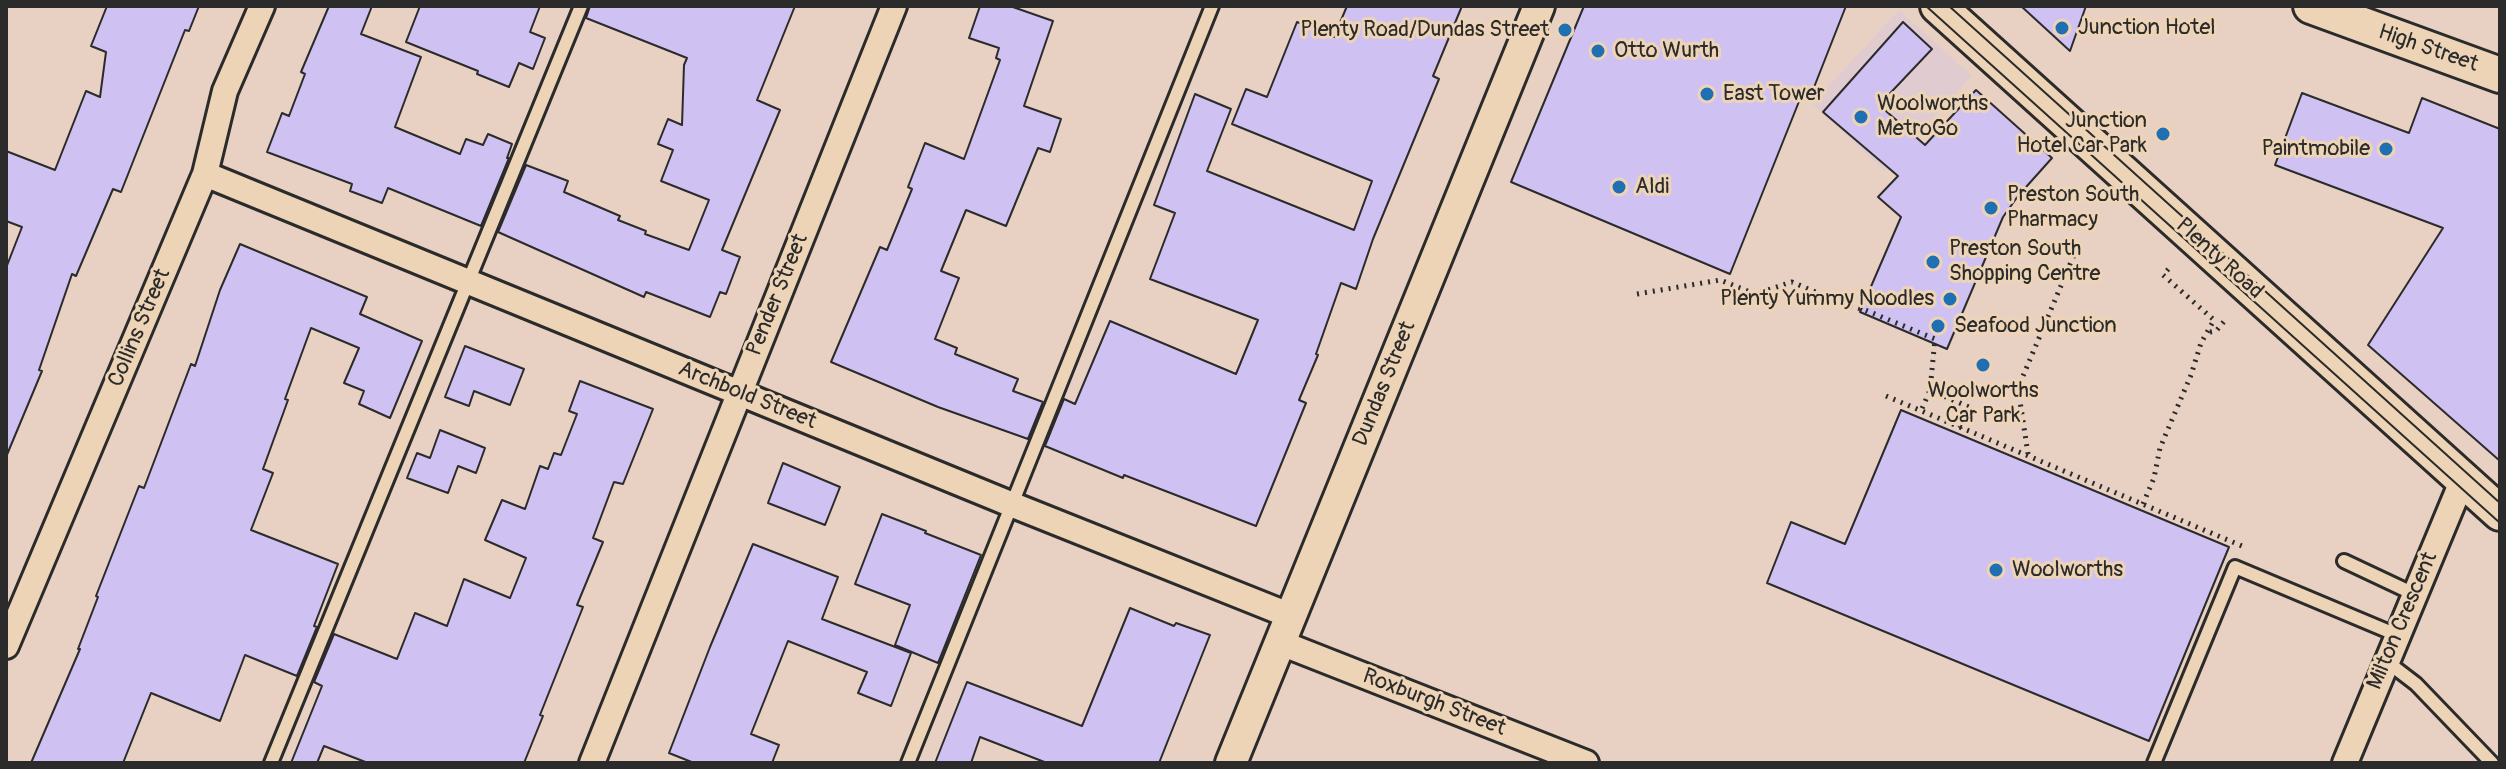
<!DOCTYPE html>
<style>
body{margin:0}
#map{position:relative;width:2506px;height:769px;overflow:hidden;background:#e8d0c2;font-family:Pangolin,sans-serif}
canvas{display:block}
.frame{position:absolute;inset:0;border:8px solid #2b2b2b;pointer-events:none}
</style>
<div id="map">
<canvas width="2506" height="769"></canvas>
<div class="frame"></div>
</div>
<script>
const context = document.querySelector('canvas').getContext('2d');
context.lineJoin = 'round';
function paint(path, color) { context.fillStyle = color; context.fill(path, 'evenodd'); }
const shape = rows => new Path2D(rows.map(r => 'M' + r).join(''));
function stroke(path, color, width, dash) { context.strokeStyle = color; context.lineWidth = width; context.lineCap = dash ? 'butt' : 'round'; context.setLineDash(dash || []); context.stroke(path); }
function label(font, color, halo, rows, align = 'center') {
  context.font = font + ' Pangolin,sans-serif'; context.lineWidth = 6; context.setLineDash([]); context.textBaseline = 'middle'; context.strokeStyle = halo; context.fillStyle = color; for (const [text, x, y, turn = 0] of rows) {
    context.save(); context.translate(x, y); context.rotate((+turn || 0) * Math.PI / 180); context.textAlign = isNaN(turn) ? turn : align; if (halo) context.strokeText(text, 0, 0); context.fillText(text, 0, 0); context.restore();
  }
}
paint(shape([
 [1899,10,1972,76,1885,171,1812,104]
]), '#e0ccd0');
const building = shape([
 [107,6,199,6,189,31,185,30,121,192,113,189,76,276,72,274,39,370,42,371,6,457,6,268,22,227,6,221,6,151,55,170,86,91,100,97,106,52,91,46,107,6],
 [329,6,372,6,361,34,421,57,395,127,460,154,466,139,483,145,488,134,512,144,507,158,509,158,481,226,388,188,382,203,350,191,352,184,267,152,282,113,289,116,305,74,301,72,329,6],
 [420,6,540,6,530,32,545,38,533,69,519,63,509,87,477,74,478,71,406,42,420,6],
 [590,6,795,6,757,100,780,110,722,250,740,257,726,294,720,292,710,317,646,292,644,297,498,232,526,165,568,181,564,192,620,216,618,220,646,231,645,234,689,250,709,200,661,181,673,150,658,144,668,119,682,125,684,65,687,58,586,18,590,6],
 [980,6,1010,6,1053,21,1024,106,1061,119,1050,152,1038,148,1006,226,966,210,941,271,959,278,935,339,957,348,955,354,1018,379,1013,391,1043,402,1028,439,938,407,831,362,880,247,887,250,912,189,908,187,925,143,964,159,1000,60,996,58,999,48,969,38,980,6],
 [1347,6,1462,6,1433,76,1439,79,1373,239,1356,289,1341,283,1316,354,1318,355,1299,400,1306,403,1256,526,1124,475,1123,478,1045,446,1064,399,1075,404,1110,321,1236,374,1258,320,1150,279,1175,213,1154,205,1195,94,1231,109,1207,171,1354,230,1372,181,1232,124,1246,89,1267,97,1297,22,1334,37,1347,6],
 [1584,6,1846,6,1809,100,1802,94,1730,274,1511,182,1584,6],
 [2021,6,2086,6,2070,51,2021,6],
 [1903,22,1932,49,1879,105,1925,145,1976,90,2052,158,2018,196,2003,217,1947,349,1860,312,1901,217,1878,197,1898,176,1823,112,1903,22],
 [2302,93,2409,133,2422,98,2500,129,2500,461,2368,345,2443,228,2275,165,2302,93],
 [240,244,367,297,360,314,422,341,390,418,359,404,364,391,344,383,359,348,311,328,285,399,288,400,263,469,273,473,251,530,338,564,314,626,317,627,297,676,245,655,220,721,151,693,123,763,31,763,80,649,78,649,98,597,96,596,139,486,144,488,191,364,195,366,220,290,240,244],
 [465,346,524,369,510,405,474,391,469,406,445,397,465,346],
 [580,381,653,409,623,484,614,482,593,538,603,542,577,605,583,607,540,715,543,716,524,763,368,763,324,746,317,763,291,763,322,686,314,682,334,634,397,659,415,613,447,626,464,579,510,598,526,558,485,540,502,500,525,509,540,466,548,469,554,453,561,455,577,414,569,411,580,381],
 [1901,410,2229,547,2149,741,1767,583,1791,522,1845,544,1901,410],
 [440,430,485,448,476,473,458,466,448,493,407,478,417,453,430,458,440,430],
 [783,463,840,487,825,525,768,503,783,463],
 [882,514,926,531,925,533,981,555,938,663,895,645,910,605,855,584,882,514],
 [753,544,838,577,822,619,911,653,891,706,858,693,867,672,788,641,751,734,779,745,772,763,694,763,669,753,710,647,753,544],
 [1130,608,1174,626,1176,623,1210,635,1159,763,1047,763,980,737,971,763,935,763,967,682,1082,726,1130,608]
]);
paint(building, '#cfc1f2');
stroke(building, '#2b2b2b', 2);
const service = shape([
 [2344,561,2414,594],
 [2386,661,2416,684,2492,763],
 [271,763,581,6],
 [908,763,1212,6],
 [2154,763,2235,567,2397,635]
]);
const minor = shape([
 [205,174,1013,505,1291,616],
 [1281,643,1586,763],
 [6,646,205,174,225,91,262,6],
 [592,763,894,6],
 [2345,763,2463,479]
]);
const tertiary = shape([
 [1231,763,1539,6]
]);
const secondary = shape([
 [1938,6,2500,513],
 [2311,6,2500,75]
]);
stroke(service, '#2b2b2b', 18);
stroke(minor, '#2b2b2b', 30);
stroke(tertiary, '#2b2b2b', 36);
stroke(secondary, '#2b2b2b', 40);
stroke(shape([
 [1637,294,1720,280,1755,294,1792,282,1844,304,1865,310,1935,339,1930,390,1921,411],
 [2210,332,2216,331,2227,318],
 [1930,390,1969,407,1960,428],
 [1886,396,2242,546],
 [2028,454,2018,388,2076,250],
 [2143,504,2154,478,2160,448,2191,375,2201,343,2214,320,2163,275,2172,265]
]), '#2b2b2b', 5, [2, 6]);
stroke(service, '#eed4b6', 12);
stroke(minor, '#eed4b6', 24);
stroke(tertiary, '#eed4b6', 30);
stroke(secondary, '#eed4b6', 34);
stroke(shape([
 [1926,6,2500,523],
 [1949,6,2500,503]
]), '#2b2b2b', 2);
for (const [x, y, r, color] of [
 [2062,28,8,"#1f6fb2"],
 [1565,30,8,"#1f6fb2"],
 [1598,51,8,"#1f6fb2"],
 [1707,94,8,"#1f6fb2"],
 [1861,117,8,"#1f6fb2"],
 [2163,134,8,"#1f6fb2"],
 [2386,149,8,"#1f6fb2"],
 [1619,187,8,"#1f6fb2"],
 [1991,208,8,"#1f6fb2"],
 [1933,262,8,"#1f6fb2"],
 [1950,299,8,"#1f6fb2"],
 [1938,326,8,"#1f6fb2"],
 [1983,365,8,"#1f6fb2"],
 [1996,570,8,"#1f6fb2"]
]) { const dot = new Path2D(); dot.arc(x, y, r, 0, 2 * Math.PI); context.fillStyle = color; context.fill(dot); stroke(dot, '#eed4b6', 3); }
label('22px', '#2b2b2b', '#eed4b6', [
 ["Junction Hotel",2078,28],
 ["Plenty Road/Dundas Street",1549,30,"right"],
 ["Otto Wurth",1614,51],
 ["East Tower",1723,94],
 ["Woolworths",1877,104],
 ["MetroGo",1877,129],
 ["Junction",2147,121,"right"],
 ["Hotel Car Park",2147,146,"right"],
 ["Paintmobile",2370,149,"right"],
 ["Aldi",1635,187],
 ["Preston South",2007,195],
 ["Pharmacy",2007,220],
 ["Preston South",1949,249],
 ["Shopping Centre",1949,274],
 ["Plenty Yummy Noodles",1934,299,"right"],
 ["Seafood Junction",1954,326],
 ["Woolworths",1983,391,"center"],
 ["Car Park",1983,416,"center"],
 ["Woolworths",2012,570]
], 'left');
label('22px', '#2b2b2b', '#eed4b6', [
 ["High Street",2428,49,19],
 ["Plenty Road",2219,259,42],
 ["Pender Street",778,295,-68],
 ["Collins Street",140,328,-67],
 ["Dundas Street",1385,384,-68],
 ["Archbold Street",747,396,22],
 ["Milton Crescent",2403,621,-67],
 ["Roxburgh Street",1434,703,21]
]);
</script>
